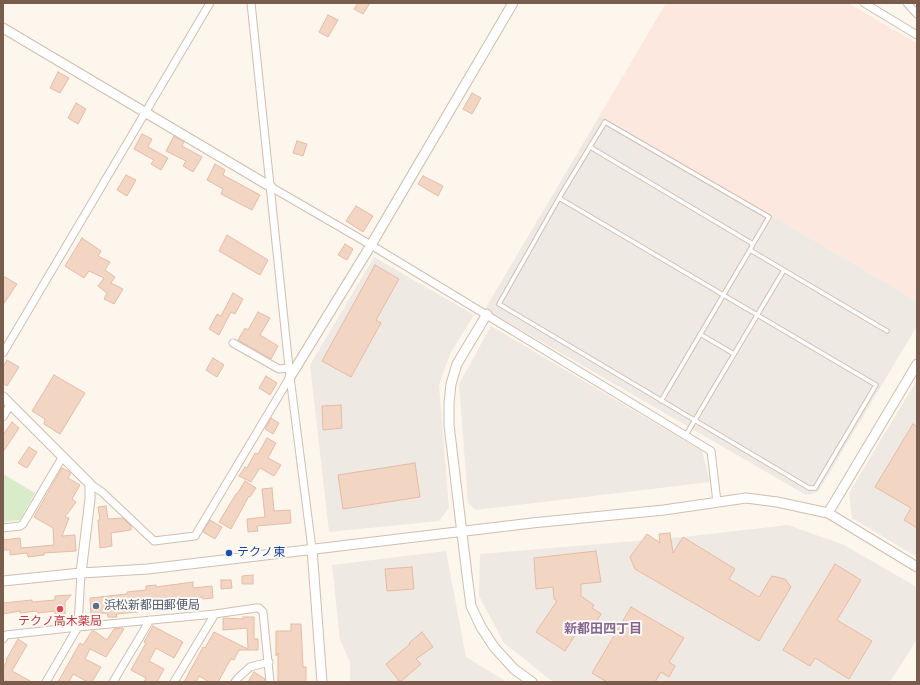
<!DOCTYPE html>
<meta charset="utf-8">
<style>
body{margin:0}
#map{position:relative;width:920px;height:685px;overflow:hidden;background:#fdf6ec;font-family:"Source Sans 3",sans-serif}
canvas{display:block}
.frame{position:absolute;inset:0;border:4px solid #7a5c4d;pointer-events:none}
</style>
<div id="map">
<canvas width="920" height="685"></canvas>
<div class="frame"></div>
</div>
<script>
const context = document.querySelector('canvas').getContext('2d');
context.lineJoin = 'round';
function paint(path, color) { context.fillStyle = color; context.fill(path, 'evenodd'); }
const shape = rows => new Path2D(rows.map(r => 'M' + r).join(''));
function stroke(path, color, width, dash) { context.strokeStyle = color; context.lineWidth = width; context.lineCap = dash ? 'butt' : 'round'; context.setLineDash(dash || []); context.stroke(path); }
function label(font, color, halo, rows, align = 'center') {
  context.font = font + ' "Source Sans 3","Noto Sans JP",sans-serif'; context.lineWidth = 4; context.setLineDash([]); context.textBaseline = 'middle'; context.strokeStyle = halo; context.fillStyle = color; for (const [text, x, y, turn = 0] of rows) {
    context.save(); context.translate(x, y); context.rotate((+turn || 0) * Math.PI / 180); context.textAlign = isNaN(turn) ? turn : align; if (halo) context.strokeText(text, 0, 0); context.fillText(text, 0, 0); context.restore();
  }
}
paint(shape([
 [666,3,848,3,917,43,917,301,600,115]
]), '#fde8e0');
paint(shape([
 [600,115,917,301,917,326,818,492,806,495,485,309],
 [374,257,474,315,450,354,439,385,449,508,439,521,329,532,310,365],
 [491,326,702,451,710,482,476,510,468,503,459,384],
 [917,380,917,557,852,518,849,493],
 [788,525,844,545,917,587,917,639,890,682,553,682,504,643,479,596,480,554,683,537],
 [446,551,466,657,507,682,350,682,350,662,340,640,332,565]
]), '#efe9e4');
paint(shape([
 [3,474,35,493,20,520,3,522]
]), '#d8ecc9');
const building = shape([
 [358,3,370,3,363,14,354,9,358,3],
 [328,15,338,20,328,37,319,32,328,15],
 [58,72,69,78,60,93,50,88,58,72],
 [472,93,481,98,472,114,463,109,472,93],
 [76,103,86,109,78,124,68,118,76,103],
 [142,134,152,139,148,147,168,158,161,170,151,164,154,160,134,149,142,134],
 [174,136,184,142,182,146,202,157,193,172,183,166,186,161,166,151,174,136],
 [297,141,307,144,303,156,293,153,297,141],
 [215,164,225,170,223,175,260,195,252,210,221,194,223,189,207,180,215,164],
 [126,175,136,180,127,196,117,190,126,175],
 [423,176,443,186,438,196,418,184,423,176],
 [356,206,373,216,363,232,346,221,356,206],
 [227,235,268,260,260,275,219,251,227,235],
 [82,238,101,251,98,256,110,262,105,270,115,277,111,283,123,289,114,304,104,299,107,293,98,286,104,278,89,271,84,278,65,266,82,238],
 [345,244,353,249,347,260,338,255,345,244],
 [375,265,399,279,376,320,381,323,351,377,322,361,375,265],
 [3,276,17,284,3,305,3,276],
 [233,293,243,299,235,314,231,312,219,335,209,329,217,314,221,316,233,293],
 [258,312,270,318,260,335,278,346,271,359,238,340,245,328,248,330,258,312],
 [213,358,224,365,217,377,206,370,213,358],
 [7,360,19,367,7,386,3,383,3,367,7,360],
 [54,375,85,393,60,434,44,424,45,419,32,411,54,375],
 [266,376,277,383,270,395,259,388,266,376],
 [341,405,342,428,323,430,322,406,341,405],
 [271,418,279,423,273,434,265,429,271,418],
 [12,422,19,428,3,452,3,435,12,422],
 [913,424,917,427,917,528,904,520,911,508,875,487,913,424],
 [267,438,276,443,268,458,281,465,274,476,260,468,251,482,239,476,245,467,247,468,255,453,258,454,267,438],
 [29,447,37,452,27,468,18,463,29,447],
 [415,463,420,497,343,509,338,475,415,463],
 [62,468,71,473,68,478,80,485,72,499,76,502,65,517,69,518,62,536,75,535,76,551,44,553,44,555,28,557,27,553,10,555,10,550,3,550,3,540,20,538,21,548,54,545,53,528,34,517,62,468],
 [245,481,256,488,250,497,249,496,231,529,219,522,236,494,237,494,245,481],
 [272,488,274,511,290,510,291,523,257,526,258,531,248,532,247,519,265,517,262,489,272,488],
 [106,506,108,519,123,518,131,526,131,530,111,533,112,546,100,548,98,520,100,520,98,507,106,506],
 [210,520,222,527,215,539,203,532,210,520],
 [670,533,673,553,683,537,735,569,729,579,759,597,772,576,785,579,791,587,759,641,635,569,630,557,647,534,660,543,659,534,670,533],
 [596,551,601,582,581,584,581,596,594,605,592,608,601,614,593,627,584,621,565,651,536,632,557,601,554,599,553,587,536,589,534,558,596,551],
 [835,564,861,580,837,620,872,641,849,679,815,658,810,666,783,650,835,564],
 [412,567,414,589,387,591,385,569,412,567],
 [253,575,253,584,242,584,242,576,253,575],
 [221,580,231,580,232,588,221,589,221,580],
 [193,582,193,588,212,586,213,598,203,599,202,597,163,602,163,600,137,603,138,612,116,614,117,617,108,617,107,613,91,614,90,598,127,594,127,592,146,590,146,586,156,585,156,587,193,582],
 [71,595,65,602,65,615,55,616,55,611,38,613,37,611,20,613,20,611,3,614,3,603,32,600,32,602,55,600,55,596,71,595],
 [631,607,684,638,669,662,675,666,669,677,661,672,655,682,607,682,592,673,631,607],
 [243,617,254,617,254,639,258,639,258,650,239,650,234,660,231,659,218,682,209,682,199,676,196,682,184,682,203,647,205,648,214,632,248,649,247,628,223,630,223,618,243,619,243,617],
 [291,624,301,624,303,667,306,667,306,682,278,682,278,653,276,656,276,631,291,631,291,624],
 [153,626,183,642,174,658,156,648,149,661,164,669,157,682,144,682,146,678,131,670,146,643,144,642,153,626],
 [122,628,124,629,106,657,90,649,85,659,101,667,92,682,88,682,73,674,69,682,58,682,80,643,83,645,92,631,94,631,107,640,114,629,122,628],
 [422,632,433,647,416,659,421,664,400,682,386,664,410,644,409,643,422,632],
 [18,639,27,645,12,671,32,682,8,682,3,679,3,668,7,661,6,660,18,639],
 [254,672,265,679,265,682,248,682,254,672]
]);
paint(building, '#f3d5c3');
stroke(building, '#e6bba3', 1);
const service = shape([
 [590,147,753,244,750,250,887,331],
 [559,198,876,385,815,488,809,488,499,304,559,198,605,122,769,217,753,244],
 [700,334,734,354],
 [661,401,750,250],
 [686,435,784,270]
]);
const minor = shape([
 [251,3,290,377,312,549],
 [864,3,917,35],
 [907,3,917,14],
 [271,187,371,245,711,451,717,502],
 [233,343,279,369,289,368],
 [3,353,210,3],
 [3,417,10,405],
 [90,484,102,492,154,541,195,536,290,377],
 [3,528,20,526,23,524,63,456],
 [3,639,6,635,78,627,81,573],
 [46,682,78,627,215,614,256,608,259,608,263,612,270,682],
 [113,682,150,620],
 [174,682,215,614],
 [235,682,238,678,250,667,269,662]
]);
const tertiary = shape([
 [3,28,271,187],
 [487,314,457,364,451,384,449,403,449,425,467,575,471,606,481,627,494,647,514,669,532,682],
 [290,377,371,245,513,3],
 [3,397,90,484,90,499,81,573],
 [828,513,917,364],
 [312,549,322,682],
 [3,581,81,573,148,569,532,523,664,510,746,498,777,502,828,513,917,567]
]);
stroke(service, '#d1beb0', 5.5);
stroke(minor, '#d1beb0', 9);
stroke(tertiary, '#d1beb0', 11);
stroke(service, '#fff', 3.5);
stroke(minor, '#fff', 7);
stroke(tertiary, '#fff', 9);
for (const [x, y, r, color] of [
 [229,553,4,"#1a4fb4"],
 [96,606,4,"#5c6f8a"],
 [60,609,4,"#e0444e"]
]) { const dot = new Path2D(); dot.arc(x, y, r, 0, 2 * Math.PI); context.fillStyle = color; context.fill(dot); stroke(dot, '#fffaf3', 1.5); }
label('12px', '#164399', '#fffaf3', [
 ["テクノ東",237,553]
], 'left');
label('12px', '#4e5e75', '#fffaf3', [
 ["浜松新都田郵便局",104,606]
], 'left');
label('12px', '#be3a42', '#fffaf3', [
 ["テクノ高木薬局",60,622]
]);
label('bold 13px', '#846695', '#fffaf3', [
 ["新都田四丁目",603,630]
]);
</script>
